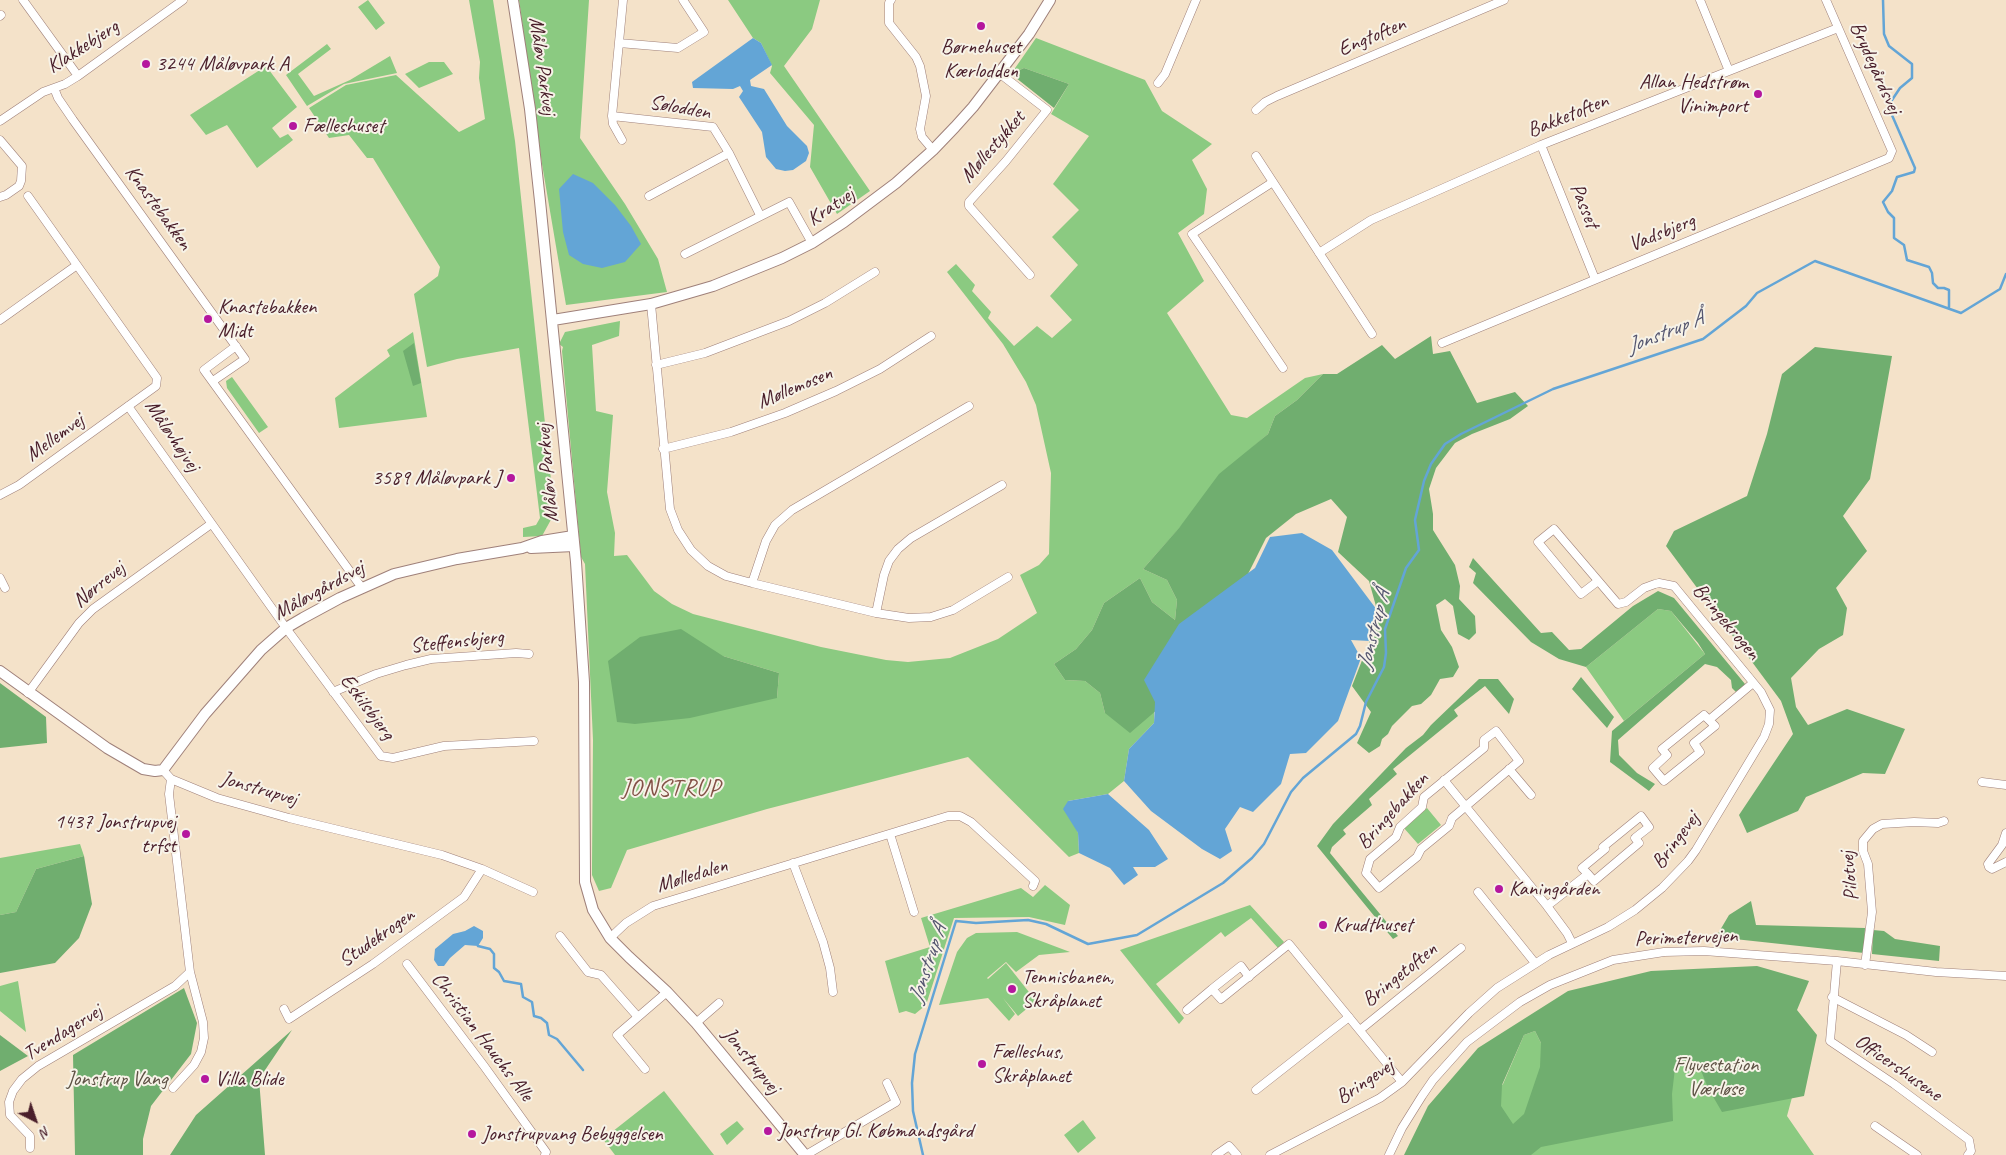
<!DOCTYPE html>
<meta charset="utf-8">
<style>
body{margin:0}
#map{position:relative;width:2006px;height:1155px;overflow:hidden;background:#f4e2c9;font-family:Caveat,sans-serif}
canvas{display:block}
.north{position:absolute;left:10px;top:1095px;width:50px;height:50px;-webkit-text-stroke:4px #f7f3e8;paint-order:stroke;rotate:139deg;font-size:14px;font-weight:700;line-height:20px;text-align:center;color:#4a1f2b}
.north::after{content:'';display:block;margin:auto;width:18px;height:22px;background:#4a1f2b;clip-path:polygon(50% 0,100% 100%,50% 72%,0 100%)}
</style>
<div id="map">
<canvas width="2006" height="1155"></canvas>
<div class="north">N</div>
</div>
<script>
const context = document.querySelector('canvas').getContext('2d');
context.lineJoin = 'round';
function paint(path, color) { context.fillStyle = color; context.fill(path, 'evenodd'); }
const shape = rows => new Path2D(rows.map(r => 'M' + r).join(''));
function stroke(path, color, width, dash) { context.strokeStyle = color; context.lineWidth = width; context.lineCap = dash ? 'butt' : 'round'; context.setLineDash(dash || []); context.stroke(path); }
function label(font, color, halo, rows, align = 'center') {
  context.font = font + ' Caveat,sans-serif'; context.lineWidth = 4; context.setLineDash([]); context.textBaseline = 'middle'; context.strokeStyle = halo; context.fillStyle = color; for (const [text, x, y, turn = 0] of rows) {
    context.save(); context.translate(x, y); context.rotate((+turn || 0) * Math.PI / 180); context.textAlign = isNaN(turn) ? turn : align; if (halo) context.strokeText(text, 0, 0); context.fillText(text, 0, 0); context.restore();
  }
}
paint(shape([
 [368,0,385,23,376,30,358,7],
 [469,0,493,0,515,141,554,508,553,516,542,536,523,537,523,528,536,525,540,518,519,348,457,359,427,367,414,294,438,276,440,267,373,158,367,158,349,135,329,138,309,108,346,85,396,75,459,132,485,119,479,78,480,62],
 [519,0,589,0,580,138,625,204,658,259,667,292,566,305,542,164],
 [728,0,820,0,812,29,784,66,870,191,837,214,810,167,814,125,770,73,772,66,761,43,753,38],
 [1036,38,1145,80,1162,111,1212,144,1192,160,1207,189,1204,214,1178,233,1204,281,1167,313,1231,415,1247,418,1305,378,1323,374,1297,400,1275,416,1268,434,1246,453,1143,569,1167,580,1177,600,1175,620,1152,602,1140,578,1104,603,1092,630,1076,649,1054,664,1065,680,1085,681,1100,693,1105,713,1154,712,1154,723,1129,749,1124,781,1108,794,1068,801,1078,833,1079,853,1069,857,968,757,767,809,627,850,611,888,599,891,592,875,592,864,593,740,585,564,581,557,562,351,563,347,559,344,565,332,620,321,619,336,592,345,596,411,613,415,607,492,615,533,614,556,627,555,654,591,672,604,693,614,821,647,886,660,908,662,950,658,998,639,1037,613,1020,575,1039,565,1049,554,1051,473,1036,405,1026,382,1003,344,947,272,956,264,975,285,972,291,991,312,988,318,1014,346,1037,326,1052,338,1072,320,1050,296,1078,265,1052,237,1079,210,1053,184,1089,136,1051,114,1069,84,1024,68,1011,74],
 [723,656,779,673,777,698],
 [327,44,331,49,298,74,314,96,350,80,390,56,397,73,344,84,307,106,286,75],
 [429,62,444,62,453,74,419,88,405,74],
 [266,66,297,107,272,128,280,138,288,134,293,140,257,168,227,125,206,135,190,115],
 [413,332,427,417,339,428,335,398,390,356,387,350],
 [232,377,268,427,259,433,227,388,226,381],
 [1658,609,1671,611,1705,654,1624,721,1586,667],
 [1427,808,1441,825,1418,844,1403,827],
 [80,844,84,856,36,869,16,912,0,915,0,858],
 [1045,885,1070,905,1065,925,1029,917,954,918,926,1005,915,1014,906,1011,899,1013,885,961,930,947,921,918,1021,888,1033,897],
 [1250,905,1284,942,1278,948,1251,918,1225,937,1221,932,1156,984,1184,1018,1179,1024,1120,950],
 [1017,932,1070,952,1039,955,1016,972,1006,962,987,978,988,979,1006,963,1036,1001,1018,1016,1003,998,1015,1014,1009,1021,988,998,939,1005,957,952,967,938,976,933],
 [18,981,26,1032,0,1011,0,986],
 [1606,1013,1798,1075,1787,1116,1814,1155,1432,1155,1503,1084,1524,1035,1535,1031,1541,1043,1541,1051],
 [664,1091,714,1155,615,1155,603,1139],
 [1083,1120,1096,1138,1078,1153,1064,1135],
 [737,1121,744,1129,727,1145,720,1134]
]), '#8bca81');
paint(shape([
 [1024,68,1069,84,1054,108,1011,74],
 [1431,336,1433,354,1450,351,1477,403,1515,392,1528,406,1510,419,1472,434,1455,443,1436,468,1429,489,1433,514,1433,530,1455,565,1460,586,1459,599,1475,616,1476,633,1469,640,1458,634,1453,606,1445,599,1436,605,1441,630,1452,647,1459,667,1453,677,1440,679,1431,695,1421,704,1412,706,1392,726,1388,734,1382,739,1380,746,1369,753,1357,743,1371,712,1352,686,1379,617,1369,581,1338,552,1347,517,1331,499,1296,514,1266,538,1243,584,1158,709,1130,733,1105,713,1100,693,1085,681,1065,680,1054,664,1076,649,1092,630,1104,603,1140,578,1152,602,1175,620,1177,600,1167,580,1143,569,1179,528,1219,474,1268,434,1275,416,1297,400,1323,374,1337,374,1382,345,1395,359],
 [414,343,421,383,413,386,403,351],
 [1815,347,1892,356,1870,479,1843,516,1867,551,1836,588,1847,608,1843,635,1819,649,1791,678,1796,707,1808,725,1847,709,1905,729,1885,774,1863,773,1806,797,1798,811,1747,833,1739,815,1793,734,1781,701,1666,546,1674,531,1747,496,1767,434,1782,374],
 [1473,558,1541,633,1552,632,1569,650,1581,649,1633,606,1658,591,1674,598,1745,684,1738,694,1732,688,1731,680,1717,667,1705,664,1618,740,1619,755,1637,773,1655,784,1649,791,1610,762,1612,731,1705,654,1698,643,1671,611,1658,609,1586,667,1559,659,1531,642,1473,583,1476,573,1469,567],
 [681,629,723,656,779,673,777,698,690,718,635,724,617,722,608,661,640,637],
 [1581,677,1614,717,1607,728,1572,689],
 [1479,679,1498,679,1514,699,1509,714,1485,686,1454,710,1458,716,1393,769,1397,774,1369,799,1372,805,1343,830,1346,834,1332,847,1330,853,1398,936,1393,939,1317,846,1333,824,1406,748,1423,735,1431,725],
 [0,683,46,717,47,743,0,748],
 [84,856,92,904,79,938,55,963,0,973,0,915,16,912,36,869],
 [1751,901,1756,925,1865,928,1864,953,1716,937,1729,915],
 [1873,930,1884,931,1895,939,1940,946,1939,961,1872,954],
 [1757,966,1809,981,1797,1010,1817,1035,1804,1096,1722,1112,1708,1088,1698,1063,1675,1068,1672,1094,1673,1121,1541,1147,1531,1155,1404,1155,1428,1106,1478,1048,1568,991,1651,971],
 [1535,1031,1541,1043,1540,1067,1524,1114,1513,1124,1501,1106,1502,1085,1524,1035],
 [184,988,197,1023,191,1054,151,1106,143,1139,143,1155,75,1155,73,1055],
 [292,1030,259,1079,265,1155,170,1155,196,1115],
 [0,1035,28,1056,0,1071]
]), '#70ae6f');
paint(shape([
 [753,38,761,43,772,65,750,80,751,86,764,89,787,126,807,146,809,153,806,161,793,170,785,171,776,169,766,157,762,132,739,97,743,91,740,86,733,89,693,88,692,82],
 [573,174,593,183,615,205,631,226,641,244,625,262,602,268,583,264,569,255,563,232,559,189],
 [1302,533,1332,550,1377,610,1370,641,1351,640,1361,658,1338,721,1306,753,1290,754,1281,784,1253,812,1240,807,1225,829,1232,851,1220,859,1202,849,1151,811,1124,781,1129,749,1154,723,1155,702,1144,680,1179,624,1255,568,1270,537],
 [1108,794,1149,830,1168,859,1155,867,1133,867,1138,875,1124,885,1110,868,1079,853,1078,833,1063,809,1068,801],
 [474,926,483,931,483,938,478,946,465,945,450,958,444,966,438,966,434,960,435,949,453,934,465,931]
]), '#63a5d6');
stroke(shape([
 [1883,0,1884,34,1889,46,1912,64,1912,78,1900,88,1888,106,1915,168,1914,172,1897,177,1892,191,1883,202,1888,212,1894,218,1894,238,1904,245,1907,260,1929,267,1932,273,1933,283,1938,288,1944,288,1949,290,1949,308],
 [478,946,490,949,494,954,494,968,499,972,504,981,521,984,523,997,532,1002,534,1016,541,1018,547,1023,549,1035,557,1039,583,1070],
 [923,1155,913,1111,912,1083,915,1054,956,921,976,923,1028,920,1046,924,1088,944,1137,935,1223,883,1252,858,1264,844,1291,792,1303,778,1356,734,1360,726,1366,702,1384,667,1386,653,1385,629,1406,568,1419,550,1415,520,1424,481,1431,464,1445,444,1461,434,1553,389,1703,339,1746,306,1757,293,1815,261,1961,313,2000,289,2006,274]
]), '#63a5d6', 2.5);
const minor = shape([
 [23,0,78,76],
 [891,0,889,3,889,23,916,57,920,66,926,96,920,129,922,137,933,150],
 [1700,0,1729,71],
 [0,16,1,15],
 [619,43,678,48,704,32,683,0],
 [999,73,1047,110,1006,161,969,202,969,206,1030,275],
 [1158,83,1165,74,1196,0],
 [54,88,58,98,73,120,245,359,213,381],
 [1256,110,1265,102,1277,96,1504,0],
 [612,116,713,127,729,153,760,215],
 [0,121,43,92,65,84,78,76,183,0],
 [0,140,22,166,21,181,19,186,6,195,0,197],
 [622,140,613,124,612,116,623,0],
 [1541,145,1595,279],
 [1256,156,1372,334],
 [1273,182,1192,234,1283,368],
 [649,196,729,153],
 [1319,253,1371,220,1541,145,1838,28],
 [685,254,789,202,812,243],
 [651,304,670,509,678,530,691,550,708,566,726,576,752,583,876,613,909,618,931,617,953,610,1008,577],
 [0,320,77,265],
 [1442,343,1889,158,1892,151,1826,0],
 [236,346,204,370,362,588],
 [656,365,705,353,789,321,825,303,875,272],
 [128,406,286,628,381,756,393,758,444,746,534,741],
 [663,449,731,432,785,413,836,391,880,369,931,336],
 [0,495,19,485,156,386,157,378,28,196],
 [0,578,5,588],
 [752,583,766,541,775,525,792,510,969,406],
 [876,613,884,575,889,561,898,549,911,538,1002,485],
 [333,692,376,674,406,665,431,659,516,653,529,654],
 [28,693,79,623,93,609,211,524],
 [1709,720,1715,726,1694,743,1700,752,1664,781,1653,768,1667,755,1662,749,1704,715,1709,720,1753,683],
 [1496,731,1519,761,1452,818,1449,826,1421,849,1417,857,1379,888,1366,873,1370,859,1396,837,1400,827,1422,807,1424,797,1484,748,1484,740,1496,731],
 [1509,769,1531,795],
 [163,770,171,779,217,798,289,818,442,855,482,869,533,892],
 [171,779,169,794,190,972,203,1022,204,1038,201,1052,194,1065,173,1088],
 [1444,780,1547,906,1567,933,1572,943],
 [1982,782,2006,785],
 [2006,833,2002,845,1988,864,1989,867,1992,869,2006,862],
 [890,834,914,912],
 [793,863,823,942,830,968,833,992],
 [1478,892,1535,963],
 [1547,906,1588,874,1594,881,1639,843,1635,838,1649,827,1641,816,1603,847,1605,849,1582,868,1588,874],
 [560,936,588,972,601,975,638,1017],
 [610,938,626,923,653,906,948,816,960,816,971,822,1035,881,1033,886],
 [1837,961,1830,1041,1894,1084,1969,1140,1971,1151,1968,1155],
 [407,964,484,1066,546,1152,545,1155],
 [1865,965,1872,912,1868,864,1863,851,1863,841,1873,829,1882,824,1914,822,1938,823,1944,821],
 [1212,989,1241,966,1249,977],
 [1832,997,1906,1035,1932,1052],
 [284,1009,289,1019,373,964,464,897,482,869],
 [1187,1010,1212,989,1221,999,1289,944,1402,1082],
 [696,1023,719,1003],
 [1360,1030,1461,948],
 [645,1069,617,1035,667,992],
 [1256,1090,1349,1017],
 [1875,1126,1917,1155],
 [30,1148,30,1136,10,1115,9,1102,13,1091,22,1079,38,1066,175,986,190,972],
 [806,1155,896,1102,887,1083],
 [1216,1155,1229,1146,1237,1155],
 [1270,1155,1380,1098,1402,1082,1469,1013,1497,988,1549,955,1608,927,1635,910,1662,888,1688,861,1696,850,1764,737,1769,724,1770,710,1761,692,1674,586,1659,583,1655,584,1644,588,1626,602,1618,604,1554,529,1538,542,1581,594,1598,581],
 [1389,1155,1402,1128,1422,1096,1433,1080,1467,1042,1520,1002,1550,985,1613,960,1664,952,1704,951,1837,961,1936,972,2006,976]
]);
const tertiary = shape([
 [513,0,530,109,540,201,576,562,584,682,585,882,593,910,610,938,629,957,667,992,696,1023,805,1155],
 [553,320,651,304,713,286,782,258,812,243,844,222,896,183,933,150,955,127,973,107,1029,34,1050,0],
 [531,548,574,546],
 [0,671,107,748,143,769,155,771,163,770,205,714,261,650,286,628,303,618,340,598,394,574,457,559,522,548,542,541,573,536]
]);
stroke(minor, '#9f807a', 9);
stroke(tertiary, '#9f807a', 12);
stroke(minor, '#fff', 8);
stroke(tertiary, '#fff', 10);
for (const [x, y, r, color] of [
 [981,26,5,"#b5179e"],
 [146,64,5,"#b5179e"],
 [1758,94,5,"#b5179e"],
 [293,126,5,"#b5179e"],
 [208,319,5,"#b5179e"],
 [511,478,5,"#b5179e"],
 [186,834,5,"#b5179e"],
 [1499,889,5,"#b5179e"],
 [1323,925,5,"#b5179e"],
 [1012,989,5,"#b5179e"],
 [982,1064,5,"#b5179e"],
 [205,1079,5,"#b5179e"],
 [768,1131,5,"#b5179e"],
 [472,1134,5,"#b5179e"]
]) { const dot = new Path2D(); dot.arc(x, y, r, 0, 2 * Math.PI); context.fillStyle = color; context.fill(dot); stroke(dot, '#f7f3e8', 2); }
label('21px', '#4a1f2b', '#f7f3e8', [
 ["Engtoften",1372,37,-23],
 ["Klakkebjerg",83,47,-33],
 ["Måløv Parkvej",542,66,82],
 ["Brydegårdsvej",1875,68,66],
 ["Sølodden",680,108,10],
 ["Bakketoften",1568,116,-22],
 ["Møllestykket",993,147,-49],
 ["Passet",1584,206,68],
 ["Kratvej",831,207,-34],
 ["Knastebakken",158,208,54],
 ["Vadsbjerg",1662,233,-22],
 ["Møllemosen",795,388,-23],
 ["Måløvhøjvej",172,436,56],
 ["Mellemvej",55,438,-36],
 ["Måløv Parkvej",548,473,-95],
 ["Nørrevej",99,585,-39],
 ["Måløvgårdsvej",319,591,-29],
 ["Bringekrogen",1726,622,50],
 ["Steffensbjerg",457,642,-6],
 ["Eskilsbjerg",367,707,53],
 ["Jonstrupvej",259,789,16],
 ["Bringebakken",1393,811,-48],
 ["Bringevej",1676,841,-53],
 ["Mølledalen",692,876,-17],
 ["Pilotvej",1850,876,-96],
 ["Studekrogen",377,938,-35],
 ["Perimetervejen",1686,938,-2],
 ["Bringetoften",1400,975,-39],
 ["Tvendagervej",63,1033,-32],
 ["Christian Hauchs Alle",482,1037,53],
 ["Jonstrupvej",751,1061,51],
 ["Officershusene",1898,1068,35],
 ["Bringevej",1365,1082,-34]
]);
label('21px', '#4a1f2b', '#f7f3e8', [
 ["Børnehuset",981,47,"center"],
 ["Kærlodden",981,71,"center"],
 ["3244 Måløvpark A",156,64],
 ["Allan Hedstrøm",1748,82,"right"],
 ["Vinimport",1748,106,"right"],
 ["Fælleshuset",303,126],
 ["Knastebakken",218,307],
 ["Midt",218,331],
 ["3589 Måløvpark J",501,478,"right"],
 ["1437 Jonstrupvej",176,822,"right"],
 ["trfst",176,846,"right"],
 ["Kaningården",1509,889],
 ["Krudthuset",1333,925],
 ["Tennisbanen,",1022,977],
 ["Skråplanet",1022,1001],
 ["Fælleshus,",992,1052],
 ["Skråplanet",992,1076],
 ["Villa Blide",215,1079],
 ["Jonstrup Gl. Købmandsgård",778,1131],
 ["Jonstrupvang Bebyggelsen",482,1134]
], 'left');
label('21px', '#5e5245', '#f7f3e8', [
 ["Flyvestation",1716,1065],
 ["Værløse",1716,1089],
 ["Jonstrup Vang",117,1079]
]);
label('italic 22px', '#54556f', '#f7f3e8', [
 ["Jonstrup Å",1665,333,-22],
 ["Jonstrup Å",1374,630,-76],
 ["Jonstrup Å",928,964,-72]
]);
context.letterSpacing = '1px';
label('24px', '#835146', '#f7f3e8', [
 ["JONSTRUP",671,789]
]);
context.letterSpacing = '0px';
</script>
